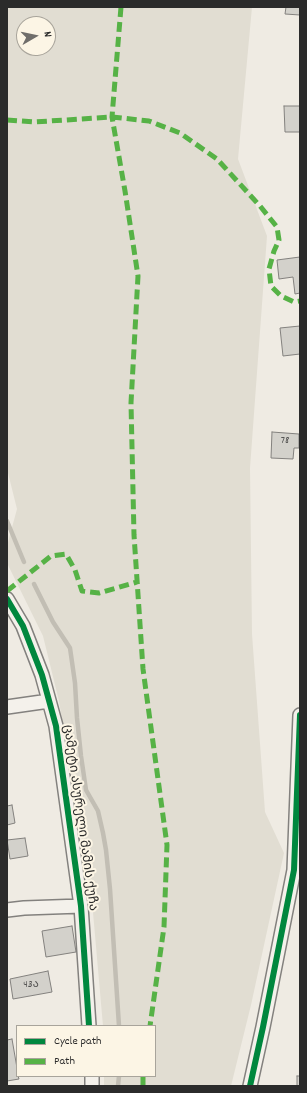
<!DOCTYPE html>
<meta charset="utf-8">
<style>
body{margin:0}
#map{position:relative;width:307px;height:1093px;overflow:hidden;background:#efebe3;font-family:Dekko,sans-serif}
canvas{display:block}
.frame{position:absolute;inset:0;border:8px solid #2b2b2b;pointer-events:none}
.legend{position:absolute;left:16px;top:1025px;width:140px;height:52px;box-sizing:border-box;background:#fcf5e5;border:1px solid #a8a49b;margin:0;padding:5px 7px;list-style:none;font-size:12px;color:#2b2b2b}
.legend li{display:flex;align-items:center;gap:8px;height:20px}
.legend b{width:20px;border:1px solid #a8a49b}
.north{position:absolute;left:16px;top:16px;width:40px;height:40px;box-sizing:border-box;background:#fcf5e5;border:1px solid #a8a49b;border-radius:50%;rotate:81deg;font-size:11px;font-weight:700;line-height:16px;text-align:center;color:#2b2b2b}
.north::after{content:'';display:block;margin:auto;width:14px;height:18px;background:#706e6b;clip-path:polygon(50% 0,100% 100%,50% 72%,0 100%)}
</style>
<div id="map">
<canvas width="307" height="1093"></canvas>
<div class="frame"></div>
<ul class="legend">
<li><b style="height:5px;background:#00873e"></b>Cycle path</li>
<li><b style="height:5px;background:#56b246"></b>Path</li>
</ul>
<div class="north">N</div>
</div>
<script>
const context = document.querySelector('canvas').getContext('2d');
context.lineJoin = 'round';
function paint(path, color) { context.fillStyle = color; context.fill(path, 'evenodd'); }
const shape = rows => new Path2D(rows.map(r => 'M' + r).join(''));
function stroke(path, color, width, dash) { context.strokeStyle = color; context.lineWidth = width; context.lineCap = dash ? 'butt' : 'round'; context.setLineDash(dash || []); context.stroke(path); }
function label(font, color, halo, rows, align = 'center') {
  context.font = font + ' Dekko,"Noto Sans Georgian",sans-serif'; context.lineWidth = 4; context.setLineDash([]); context.textBaseline = 'middle'; context.strokeStyle = halo; context.fillStyle = color; for (const [text, x, y, turn = 0] of rows) {
    context.save(); context.translate(x, y); context.rotate((+turn || 0) * Math.PI / 180); context.textAlign = isNaN(turn) ? turn : align; if (halo) context.strokeText(text, 0, 0); context.fillText(text, 0, 0); context.restore();
  }
}
paint(shape([
 [7,7,252,7,238,159,267,236,250,468,252,634,265,812,284,853,251,1005,231,1086,104,1086,104,1076,155,1076,155,1026,103,1026,92,901,59,701,43,636,7,563,7,546,17,509,7,469],
 [24,24,48,24,48,48,24,48]
]), '#e1ddd2');
stroke(shape([
 [7,521,24,562],
 [34,584,53,622,70,648,75,683,77,718,81,756,86,790,98,811,103,833,106,850,110,889,119,1026],
 [118,1086,119,1076]
]), '#c2beb4', 4.5);
const building = shape([
 [286,7,300,7,300,15,285,14,286,7],
 [284,106,300,106,300,132,285,132,284,106],
 [300,257,300,293,295,294,293,277,279,279,277,260,300,257],
 [300,326,300,354,283,356,280,328,300,326],
 [272,432,299,434,299,448,294,448,293,459,271,458,272,432],
 [12,805,15,823,7,825,7,806,12,805],
 [25,838,28,856,10,859,7,840,25,838],
 [72,926,76,952,46,957,42,931,72,926],
 [48,971,52,992,13,999,10,979,48,971],
 [12,1039,17,1068,17,1076,18,1076,19,1079,7,1081,7,1040,12,1039],
 [297,1076,300,1076,300,1086,297,1086,297,1076]
]);
paint(building, '#d3d1cb');
stroke(building, '#83817e', 1);
const street = shape([
 [7,599,23,626,42,675,56,726,81,906,89,1026],
 [7,707,49,701],
 [7,910,24,908,81,906],
 [92,1076,92,1086],
 [250,1086,263,1027,294,870,300,715]
]);
stroke(street, '#83817e', 16);
stroke(street, '#f4f1eb', 13);
stroke(shape([
 [121,7,112,117,125,191,138,276,131,403,134,535,143,669,167,845,164,927,150,1026],
 [7,120,34,122,112,117,149,121,180,133,217,159,260,206,277,227,279,240,274,251,269,269,271,286,281,296,294,302,300,301],
 [7,591,51,556,66,554,75,570,82,591,99,593,137,582],
 [143,1086,143,1076]
]), '#56b246', 5, [10, 5]);
stroke(shape([
 [7,599,23,626,42,675,56,726,81,906,89,1026],
 [250,1086,263,1027,294,870,300,715]
]), '#00873e', 6);
label('11px', '#555453', null, [
 ["78",285,441],
 ["43ა",31,985]
]);
label('13px', '#2b2b2b', '#fcf5e5', [
 ["ცამეტი ასურელი მამის ქუჩა",79,818,82]
]);
</script>
